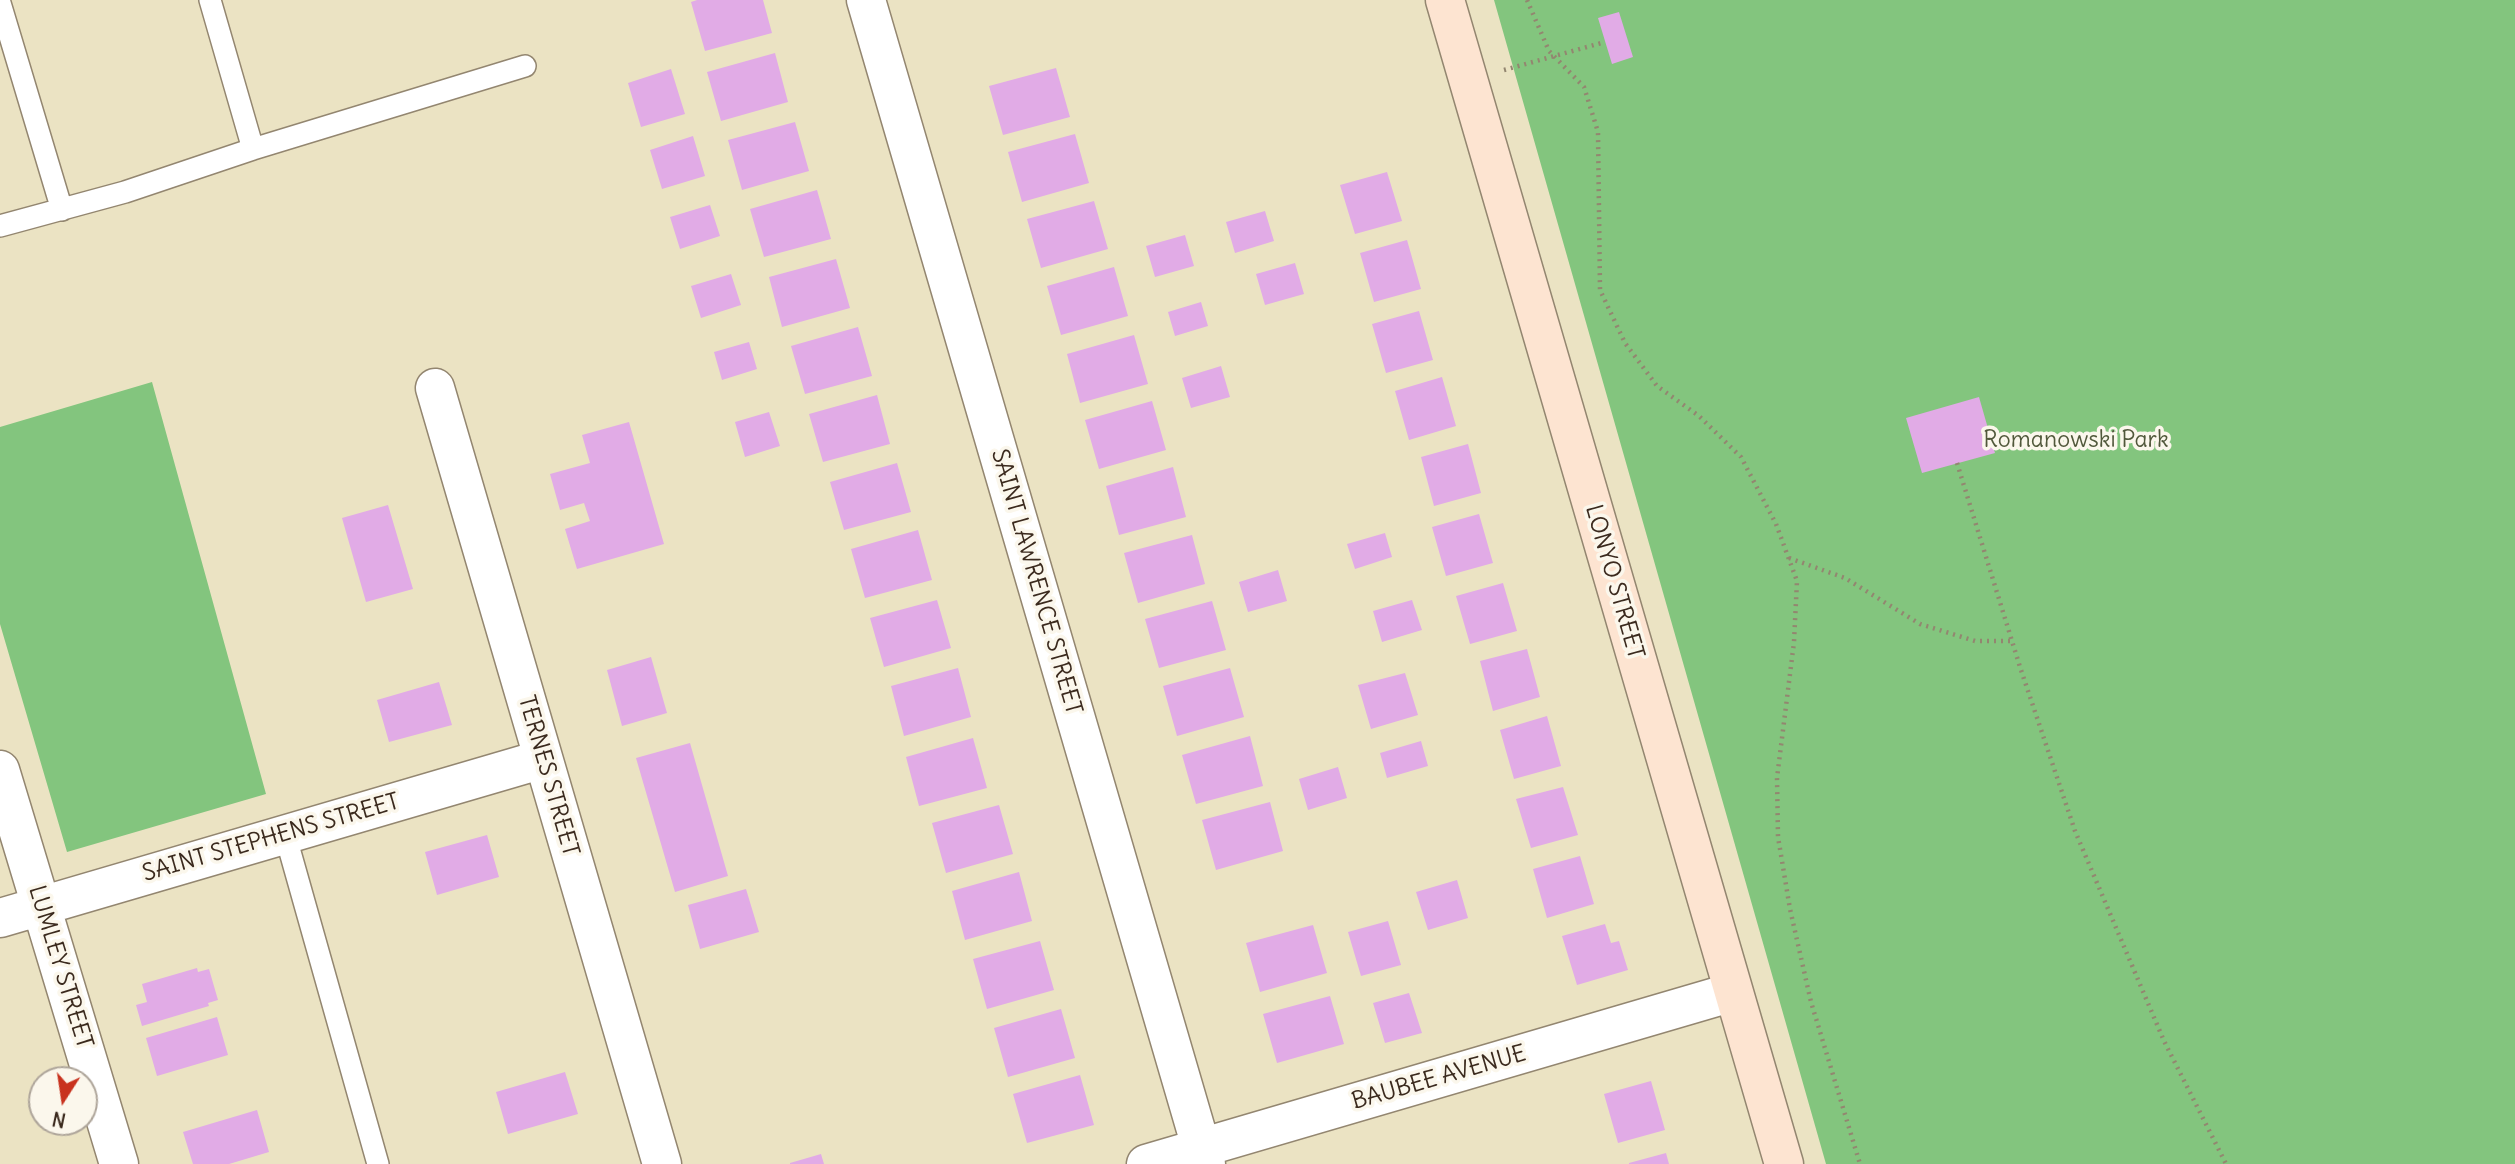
<!DOCTYPE html>
<style>
body{margin:0}
#map{position:relative;width:2515px;height:1164px;overflow:hidden;background:#ebe3c3;font-family:Delius,sans-serif}
canvas{display:block}
.north{position:absolute;left:28px;top:1066px;width:70px;height:70px;box-sizing:border-box;background:#fbf7ec;border:2px solid #aea59a;border-radius:50%;rotate:192deg;font-size:19px;font-weight:700;line-height:28px;text-align:center;color:#3b2a1e}
.north::after{content:'';display:block;margin:auto;width:24px;height:32px;background:#c8321e;clip-path:polygon(50% 0,100% 100%,50% 72%,0 100%)}
</style>
<div id="map">
<canvas width="2515" height="1164"></canvas>
<div class="north">N</div>
</div>
<script>
const context = document.querySelector('canvas').getContext('2d');
context.lineJoin = 'round';
function paint(path, color) { context.fillStyle = color; context.fill(path, 'evenodd'); }
const shape = rows => new Path2D(rows.map(r => 'M' + r).join(''));
function stroke(path, color, width, dash) { context.strokeStyle = color; context.lineWidth = width; context.lineCap = dash ? 'butt' : 'round'; context.setLineDash(dash || []); context.stroke(path); }
function label(font, color, halo, rows, align = 'center') {
  context.font = font + ' Delius,sans-serif'; context.lineWidth = 7; context.setLineDash([]); context.textBaseline = 'middle'; context.strokeStyle = halo; context.fillStyle = color; for (const [text, x, y, turn = 0] of rows) {
    context.save(); context.translate(x, y); context.rotate((+turn || 0) * Math.PI / 180); context.textAlign = isNaN(turn) ? turn : align; if (halo) context.strokeText(text, 0, 0); context.fillText(text, 0, 0); context.restore();
  }
}
paint(shape([
 [1494,0,2515,0,2515,1164,1826,1164],
 [152,382,266,794,67,852,0,624,0,427]
]), '#83c57e');
paint(shape([
 [697,0,763,0,772,33,705,51,691,2],
 [1619,12,1633,57,1612,64,1598,18],
 [775,53,788,102,721,121,707,72],
 [1056,68,1070,117,1003,135,989,86],
 [671,69,685,114,641,127,628,83],
 [795,122,809,171,742,190,728,140],
 [1075,134,1089,183,1022,202,1008,152],
 [693,136,705,176,662,189,650,150],
 [1387,172,1402,221,1355,234,1340,185],
 [817,190,831,239,764,257,750,209],
 [1094,201,1108,249,1041,268,1027,219],
 [710,205,720,236,680,249,670,217],
 [1265,211,1274,241,1235,253,1226,222],
 [1185,235,1194,266,1155,277,1146,246],
 [1407,240,1421,289,1374,302,1360,253],
 [836,259,850,308,782,327,769,277],
 [1295,263,1304,294,1265,305,1256,274],
 [1114,267,1128,316,1061,335,1047,286],
 [731,274,741,305,701,318,691,286],
 [1201,302,1208,326,1175,336,1168,312],
 [1419,311,1433,360,1386,373,1372,324],
 [858,327,872,376,805,394,791,346],
 [1134,335,1148,384,1080,403,1067,354],
 [749,342,757,369,722,380,714,352],
 [1221,366,1230,397,1191,408,1182,378],
 [1442,377,1456,426,1409,440,1395,391],
 [877,395,890,444,823,462,809,414],
 [1979,397,1995,453,1922,473,1906,418],
 [1152,401,1166,450,1099,469,1085,420],
 [769,412,780,446,745,457,735,422],
 [629,422,664,544,577,569,565,529,590,521,584,503,560,510,550,474,590,463,582,435],
 [1468,444,1481,493,1434,506,1421,457],
 [897,463,911,512,844,530,830,482],
 [1173,467,1186,517,1119,535,1106,486],
 [388,505,413,589,366,602,342,518],
 [1479,514,1493,563,1446,576,1432,527],
 [918,530,932,580,865,598,851,549],
 [1385,533,1392,557,1355,569,1347,544],
 [1192,535,1205,584,1138,603,1124,553],
 [1278,570,1287,601,1248,612,1239,582],
 [1503,583,1517,631,1470,644,1456,596],
 [937,600,951,648,884,667,870,618],
 [1412,600,1422,630,1382,642,1373,611],
 [1212,601,1226,650,1159,668,1145,619],
 [1527,649,1540,697,1493,711,1480,661],
 [651,657,667,713,622,726,607,670],
 [958,668,971,717,904,736,891,686],
 [1230,668,1244,717,1177,736,1163,686],
 [1405,673,1418,715,1371,729,1358,685],
 [439,682,452,725,389,742,377,700],
 [1547,716,1561,766,1514,779,1500,730],
 [1250,736,1263,786,1196,804,1182,755],
 [973,738,987,788,919,806,906,757],
 [1421,741,1428,766,1387,778,1380,753],
 [690,743,728,876,675,892,636,758],
 [1338,767,1347,798,1308,810,1299,779],
 [1563,787,1578,835,1531,848,1516,799],
 [1270,802,1283,851,1216,870,1202,820],
 [999,805,1013,854,946,873,932,823],
 [487,835,499,877,437,895,425,852],
 [1580,856,1594,904,1547,918,1533,869],
 [1019,872,1032,921,965,940,952,891],
 [1457,880,1468,918,1428,930,1416,892],
 [746,889,759,932,700,949,688,905],
 [1388,921,1401,965,1361,976,1348,932],
 [1605,924,1611,943,1619,941,1628,970,1577,985,1562,936],
 [1313,925,1327,973,1260,992,1246,943],
 [1040,941,1054,990,987,1009,973,959],
 [197,968,198,972,209,969,218,1000,208,1003,209,1006,142,1026,136,1005,147,1002,142,984],
 [1409,993,1422,1033,1385,1043,1373,1003],
 [1330,996,1344,1044,1277,1063,1263,1014],
 [1061,1009,1075,1058,1008,1077,994,1028],
 [217,1017,228,1055,157,1076,146,1038],
 [565,1072,578,1114,508,1134,496,1092],
 [1080,1075,1094,1125,1027,1143,1013,1094],
 [1651,1081,1665,1130,1618,1143,1604,1094],
 [257,1110,269,1152,229,1164,193,1164,183,1132],
 [1666,1153,1669,1164,1629,1164,1629,1163],
 [821,1154,824,1164,790,1164,790,1163]
]), '#e1abe6');
const lane = shape([
 [210,0,253,149,525,66],
 [0,3,62,210],
 [0,226,125,192,253,149],
 [285,834,378,1164]
]);
const street = shape([
 [866,0,1206,1164],
 [435,388,662,1164],
 [0,770,119,1164],
 [0,918,543,759],
 [1146,1164,1733,992]
]);
const secondary = shape([
 [1445,0,1784,1164]
]);
stroke(lane, '#938670', 24);
stroke(street, '#938670', 41);
stroke(secondary, '#938670', 41);
stroke(shape([
 [1527,0,1549,51,1584,87,1598,132,1600,290,1625,343,1657,386,1699,416,1741,457,1776,524,1797,581,1794,642,1777,778,1778,837,1790,909,1811,1002,1860,1164],
 [1504,70,1605,42],
 [1957,463,2020,667,2075,831,2164,1041,2226,1164],
 [1789,558,1845,578,1920,624,1975,641,2012,641]
]), '#938670', 4.5, [2, 5]);
stroke(lane, '#fff', 21);
stroke(street, '#fff', 38);
stroke(secondary, '#fde4d1', 38);
label('23px', '#51583b', '#fbf7ec', [
 ["Romanowski Park",2076,440]
]);
label('23px', '#3b2a1e', '#fbf7ec', [
 ["SAINT LAWRENCE STREET",1036,582,74],
 ["LONYO STREET",1614,582,74],
 ["TERNES STREET",548,776,74],
 ["SAINT STEPHENS STREET",271,838,-16],
 ["LUMLEY STREET",60,967,73],
 ["BAUBEE AVENUE",1439,1078,-16]
]);
</script>
